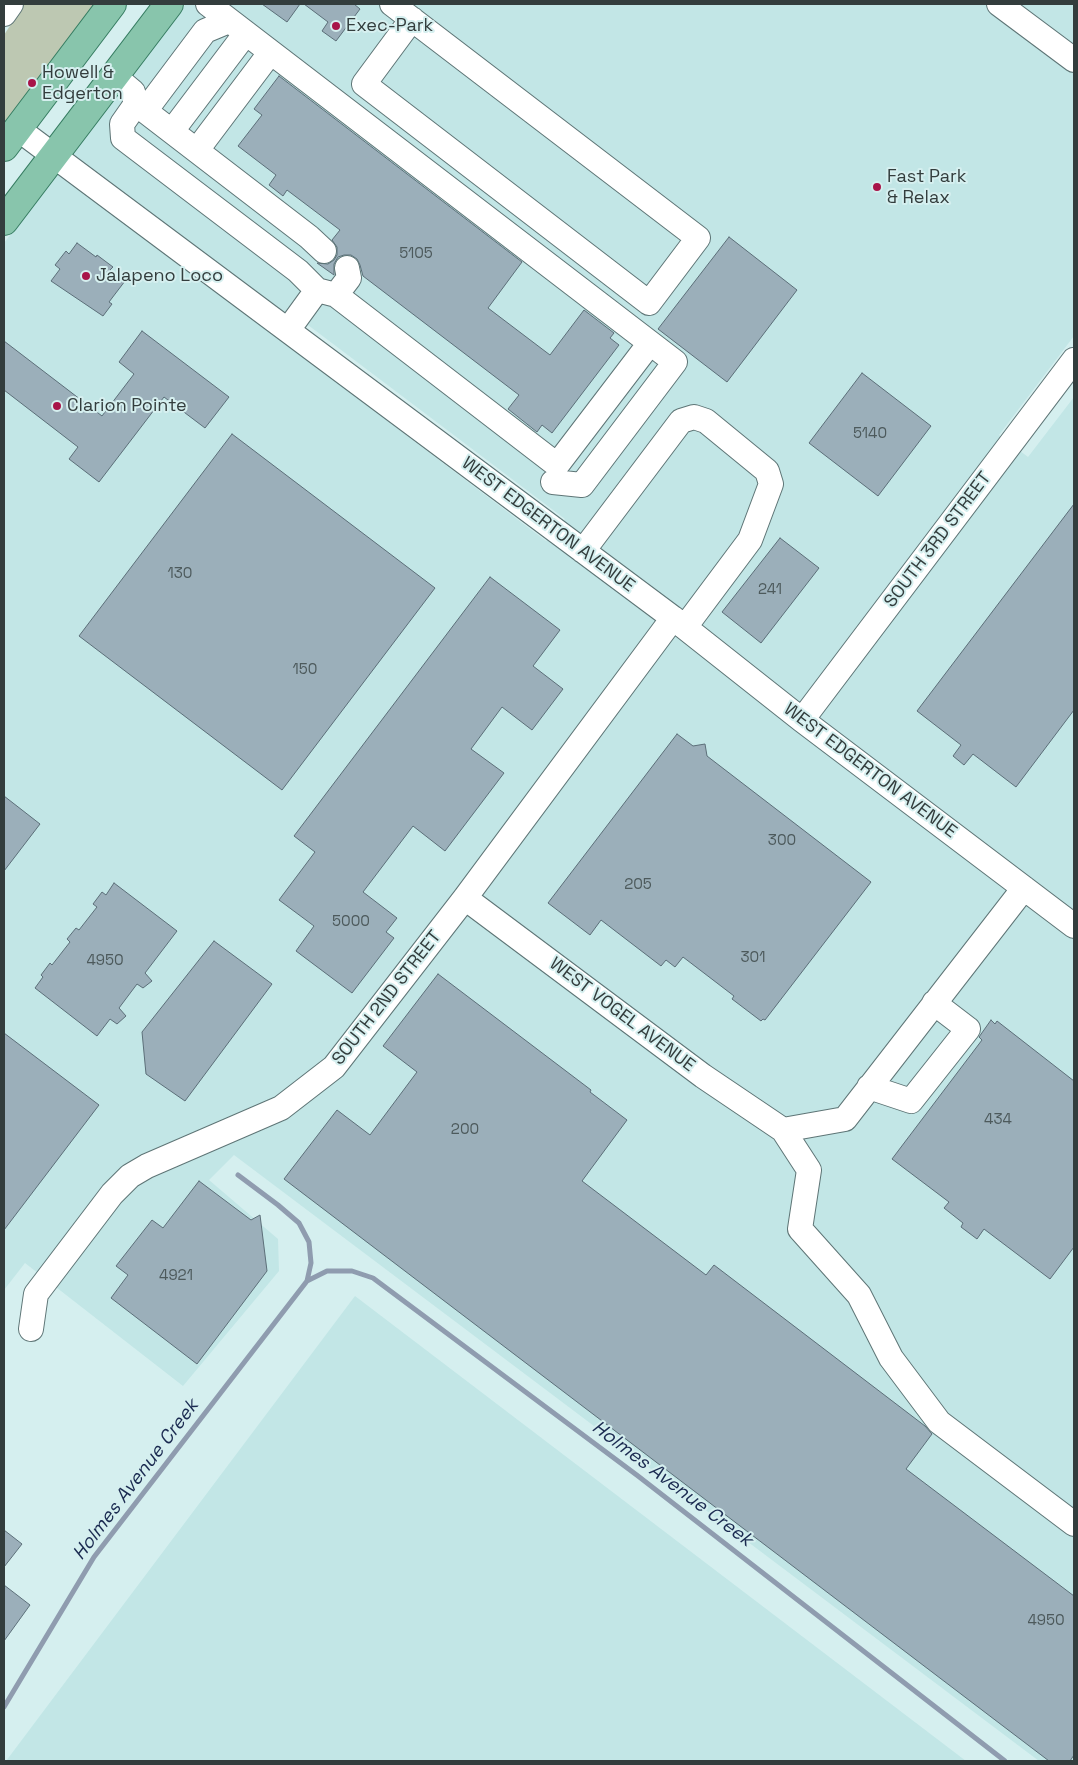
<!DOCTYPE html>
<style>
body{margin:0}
#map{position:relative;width:1078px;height:1765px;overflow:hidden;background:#d5efef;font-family:"Space Grotesk",sans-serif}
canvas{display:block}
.frame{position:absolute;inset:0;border:5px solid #333d3d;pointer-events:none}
</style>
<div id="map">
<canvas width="1078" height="1765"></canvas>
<div class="frame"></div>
</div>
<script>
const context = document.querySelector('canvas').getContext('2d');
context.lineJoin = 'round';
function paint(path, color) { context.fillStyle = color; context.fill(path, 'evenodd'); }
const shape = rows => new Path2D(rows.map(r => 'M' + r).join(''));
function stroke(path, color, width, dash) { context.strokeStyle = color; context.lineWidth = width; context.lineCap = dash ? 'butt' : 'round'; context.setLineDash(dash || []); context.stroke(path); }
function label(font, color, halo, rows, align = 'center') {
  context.font = font + ' "Space Grotesk",sans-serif'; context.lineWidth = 4; context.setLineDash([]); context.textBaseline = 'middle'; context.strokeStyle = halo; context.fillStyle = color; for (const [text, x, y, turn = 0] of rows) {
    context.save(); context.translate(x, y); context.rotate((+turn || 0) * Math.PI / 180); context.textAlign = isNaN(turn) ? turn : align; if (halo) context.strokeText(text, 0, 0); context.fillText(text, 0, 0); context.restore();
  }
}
paint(shape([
 [186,4,1074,4,1074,336,999,435,1028,457,1074,397,1074,1761,1039,1761,234,1155,209,1180,278,1239,279,1271,183,1386,25,1263,4,1290,4,243],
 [308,325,565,519,546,541,291,348],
 [355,1296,966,1761,6,1761]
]), '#c2e6e6');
paint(shape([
 [24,4,96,4,4,124,4,35]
]), '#bdc8b2');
stroke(shape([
 [238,1175,278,1205,299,1223,309,1242,311,1263,307,1281],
 [4,1707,94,1557,307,1281,327,1271,352,1271,373,1278,638,1476,1005,1761]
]), '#8f9caf', 5);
const building = shape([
 [262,4,300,4,287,22,262,4],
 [304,4,354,4,360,9,336,41,322,31,328,22,304,4],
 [279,76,522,262,488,308,550,355,584,310,614,333,610,338,619,345,552,433,542,425,537,432,508,409,519,395,363,276,360,265,357,259,351,255,344,255,338,257,334,264,334,275,317,263,328,264,334,260,337,255,337,247,332,240,340,230,287,190,283,196,269,185,276,175,238,146,262,115,254,109,279,76],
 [729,237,797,290,727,382,658,329,729,237],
 [77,243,96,257,97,255,113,267,110,270,125,281,109,302,112,304,103,316,51,281,60,269,55,265,66,251,69,254,77,243],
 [142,331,229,397,205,428,164,397,99,482,69,459,78,447,4,390,4,341,102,416,134,374,119,362,142,331],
 [862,373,931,426,878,496,809,443,862,373],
 [232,434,435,588,282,790,79,636,232,434],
 [1074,504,1074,710,1016,787,973,754,964,765,953,756,961,745,917,711,1074,504],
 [780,538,819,568,761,643,722,612,780,538],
 [490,577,560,630,533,666,563,689,532,730,502,707,471,749,504,773,445,851,413,826,363,892,397,918,386,932,394,938,352,993,296,951,314,926,279,900,315,852,294,836,490,577],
 [677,734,693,746,705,744,707,756,871,882,765,1020,763,1019,761,1021,732,999,734,996,683,957,675,967,666,960,661,966,601,920,590,935,548,903,677,734],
 [4,796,40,824,4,871,4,796],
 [114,883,177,931,145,973,152,981,143,988,137,984,119,1008,126,1016,117,1024,110,1019,97,1036,35,988,43,977,41,975,50,963,52,965,70,942,67,939,76,928,79,930,97,907,93,904,102,892,106,895,114,883],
 [214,941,272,984,185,1101,146,1074,142,1032,214,941],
 [438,974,591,1090,590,1092,627,1120,582,1181,706,1275,714,1265,925,1426,932,1434,906,1469,1074,1596,1074,1755,1070,1761,1049,1761,284,1179,337,1110,370,1135,417,1072,383,1046,438,974],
 [991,1020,995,1024,997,1021,1074,1081,1074,1247,1050,1279,984,1229,977,1239,961,1227,963,1223,944,1208,949,1202,892,1159,982,1040,979,1037,991,1020],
 [4,1033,99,1105,4,1230,4,1033],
 [199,1181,251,1220,260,1215,267,1271,197,1364,111,1298,128,1275,116,1266,152,1220,163,1228,199,1181],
 [4,1530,22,1544,4,1567,4,1530],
 [4,1585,30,1605,4,1641,4,1585]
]);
paint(building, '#9bafba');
stroke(building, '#5c6f79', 1);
const minor = shape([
 [208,4,675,362,582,485,553,482],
 [392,4,698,238,649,303,364,84,412,19],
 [999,4,1074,60],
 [4,14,11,4],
 [114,76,133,92,136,104,309,237,324,251],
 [136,104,122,124,123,138,298,271,317,290,336,295,349,278,347,268],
 [145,111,205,31,229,21],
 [18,129,673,618,802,720,1074,926],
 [172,131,246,33],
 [197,150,270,53],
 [336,295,557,465,650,343],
 [288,330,317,290],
 [583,551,681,421,694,417,706,421,767,471,771,484,750,540,685,627],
 [802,720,1074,360],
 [465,898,703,1076,783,1130,809,1170,800,1229,859,1295,891,1358,939,1422,1074,1524],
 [869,1087,911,1101,968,1029,934,1003],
 [783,1130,845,1119,1024,888],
 [31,1329,36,1294,112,1194,130,1176,147,1166,281,1108,334,1067,465,898,673,618]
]);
const major = shape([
 [4,147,112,4],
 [4,221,169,4]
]);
stroke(minor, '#5e7576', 26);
stroke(major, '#367c61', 30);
stroke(minor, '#fff', 24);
stroke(major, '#88c5ac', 28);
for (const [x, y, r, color] of [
 [336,26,5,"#a81449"],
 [32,83,5,"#a81449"],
 [877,187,5,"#a81449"],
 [86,276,5,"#a81449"],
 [57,406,5,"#a81449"]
]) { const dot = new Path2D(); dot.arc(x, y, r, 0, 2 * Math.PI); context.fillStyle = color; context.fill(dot); stroke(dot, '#d5efef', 2); }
label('15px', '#4d5a5c', null, [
 ["5105",416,254],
 ["5140",870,434],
 ["130",180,574],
 ["241",770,590],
 ["150",305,670],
 ["300",782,841],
 ["205",638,885],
 ["5000",351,922],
 ["301",753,958],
 ["4950",105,961],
 ["434",998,1120],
 ["200",465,1130],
 ["4921",176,1276],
 ["4950",1046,1621]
]);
label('18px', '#333d3d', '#d5efef', [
 ["Exec-Park",346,26],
 ["Howell &",42,73],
 ["Edgerton",42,94],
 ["Fast Park",887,177],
 ["& Relax",887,198],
 ["Jalapeno Loco",96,276],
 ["Clarion Pointe",67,406]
], 'left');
label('18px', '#333d3d', '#d5efef', [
 ["WEST EDGERTON AVENUE",548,525,37],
 ["SOUTH 3RD STREET",938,540,-53],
 ["WEST EDGERTON AVENUE",870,771,37],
 ["SOUTH 2ND STREET",387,998,-52],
 ["WEST VOGEL AVENUE",622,1015,37]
]);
label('italic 19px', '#1a2a50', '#d5efef', [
 ["Holmes Avenue Creek",136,1480,-53],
 ["Holmes Avenue Creek",672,1484,37]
]);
</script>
